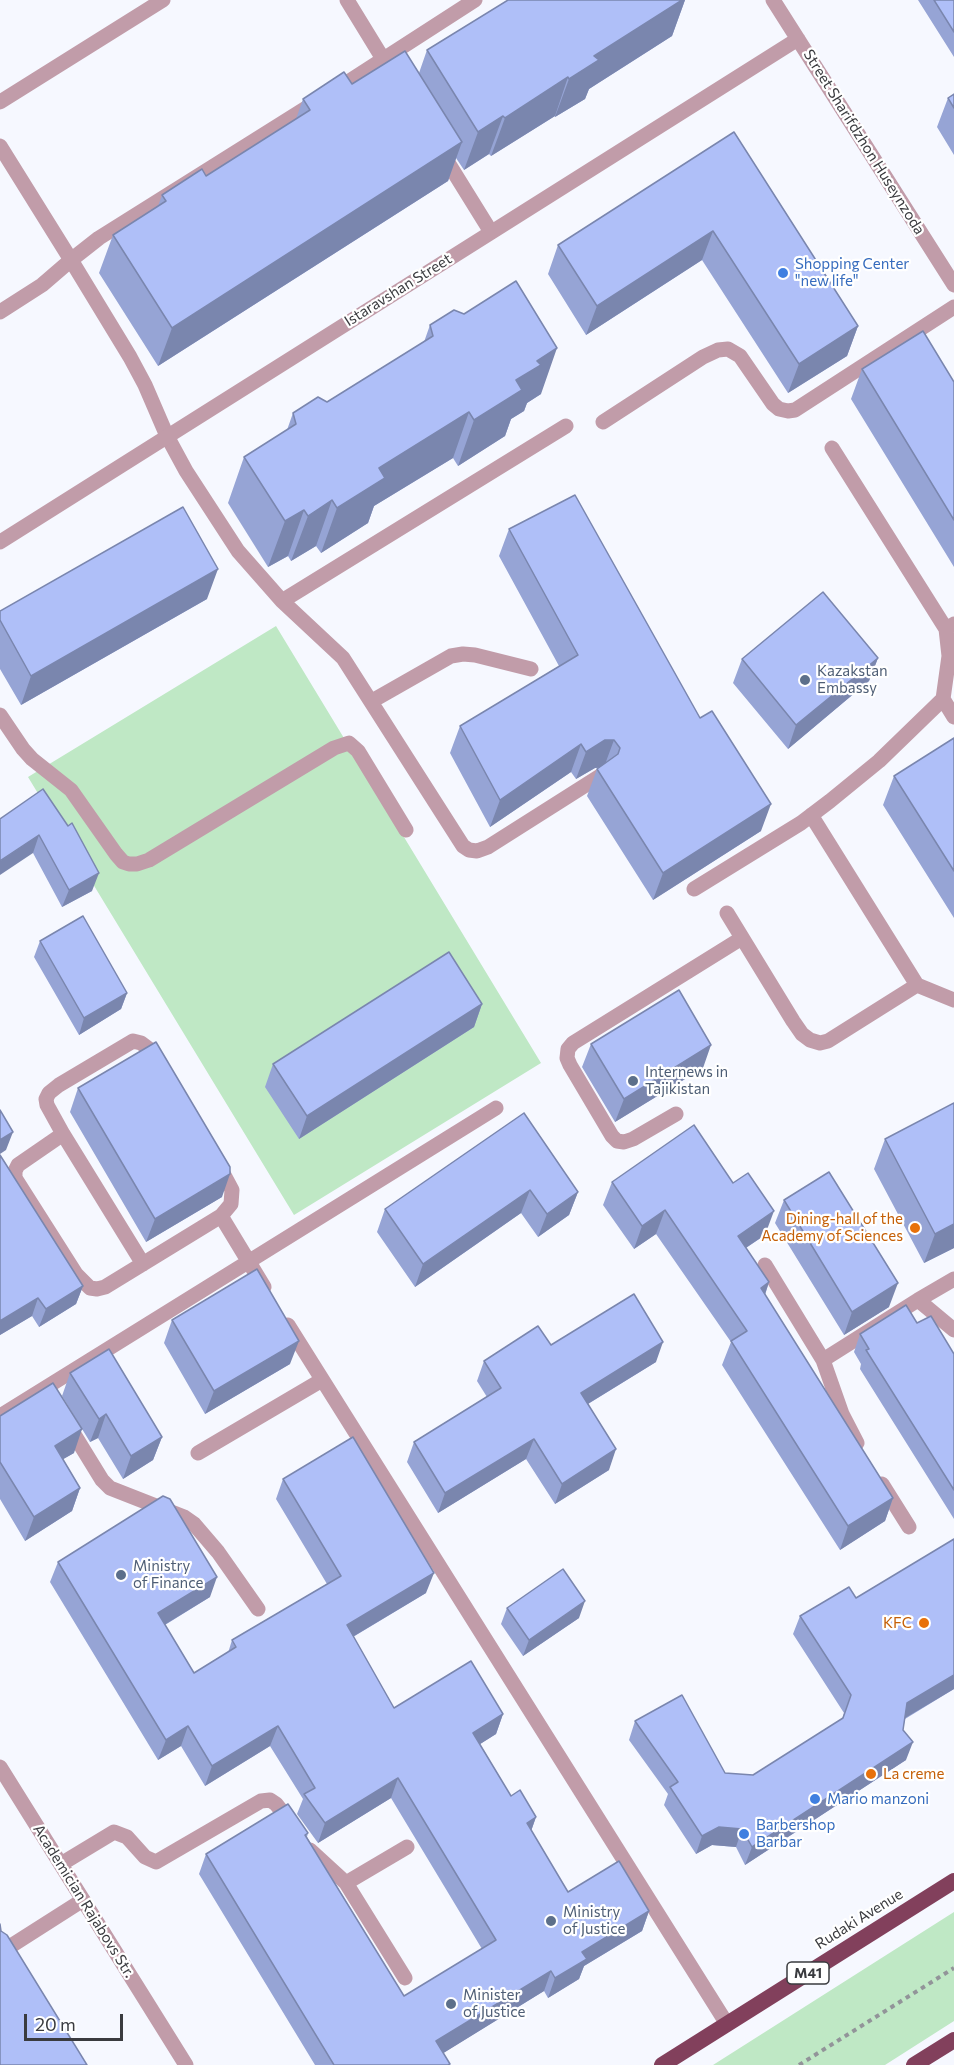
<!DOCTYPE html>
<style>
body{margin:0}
#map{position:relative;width:954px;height:2065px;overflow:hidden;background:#f6f8ff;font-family:Commissioner,sans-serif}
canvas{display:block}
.scale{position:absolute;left:24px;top:2014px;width:99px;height:27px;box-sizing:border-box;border:3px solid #3a3b3f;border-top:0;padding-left:8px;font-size:18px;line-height:21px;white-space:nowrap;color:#3a3b3f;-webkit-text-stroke:4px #fff;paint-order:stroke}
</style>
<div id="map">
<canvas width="954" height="2065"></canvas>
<div class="scale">20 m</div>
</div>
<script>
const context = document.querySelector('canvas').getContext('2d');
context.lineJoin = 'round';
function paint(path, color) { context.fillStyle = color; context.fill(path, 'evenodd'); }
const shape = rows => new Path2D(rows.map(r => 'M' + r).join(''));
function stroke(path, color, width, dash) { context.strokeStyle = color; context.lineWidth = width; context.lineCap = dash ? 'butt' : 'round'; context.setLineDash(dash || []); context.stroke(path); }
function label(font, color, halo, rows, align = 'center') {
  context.font = font + ' Commissioner,sans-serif'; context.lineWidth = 4.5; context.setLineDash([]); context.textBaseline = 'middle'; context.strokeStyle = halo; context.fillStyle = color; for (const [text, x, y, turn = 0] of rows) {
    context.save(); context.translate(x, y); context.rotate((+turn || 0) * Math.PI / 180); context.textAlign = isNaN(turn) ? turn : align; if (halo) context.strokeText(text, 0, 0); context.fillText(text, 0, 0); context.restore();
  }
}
paint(shape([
 [276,626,541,1063,294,1215,28,777],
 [954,1912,954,2021,885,2065,713,2065]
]), '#bfe8c5');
stroke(shape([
 [799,2065,954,1968]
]), '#929499', 4, [4.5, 4.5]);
stroke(shape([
 [347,0,388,67],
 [334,91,475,0],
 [0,102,163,0],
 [314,103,99,238,71,260,130,357,145,385,167,436,186,471,238,551,282,601,343,658,463,846,469,850,477,851,488,847,600,776],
 [0,146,71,260,42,285,0,312],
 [442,153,491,232],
 [603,422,703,357,718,350,728,349,740,356,773,404,779,409,788,411,795,410,954,307],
 [832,448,946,629],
 [282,601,566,426],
 [943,699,954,717],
 [372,701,451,656,463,654,475,655,531,669],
 [0,715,23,749,32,759,71,790,116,854,123,862,129,864,137,864,149,860,334,748,349,743,358,751,406,830],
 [811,815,917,985,954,1000],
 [694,889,801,823,830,801,879,761,943,699,949,656,946,629,954,624],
 [727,913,793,1021,802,1034,810,1040,820,1043,828,1041,917,985],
 [158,1064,149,1049,141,1043,133,1041,59,1085,49,1093,46,1099,47,1105,63,1134,18,1165,15,1171,15,1178,76,1274,90,1288,97,1289,105,1287,221,1216,264,1287],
 [676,1114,633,1139,624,1142,617,1141,612,1136,570,1065,567,1058,568,1049,573,1043,742,938],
 [63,1134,143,1264],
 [217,1162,232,1190,231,1204,221,1216],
 [765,1265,823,1360,918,1300,954,1330],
 [918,1300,954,1279],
 [288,1325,727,2024],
 [823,1360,842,1414,857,1443],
 [0,1416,496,1108],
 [67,1423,102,1480,110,1488,184,1517,194,1524,218,1552,258,1609],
 [198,1453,322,1380],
 [882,1484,909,1527],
 [310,1850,346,1883,407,1847],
 [61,1864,114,1832,127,1837,145,1857,156,1862,261,1801,270,1800,276,1804,291,1823],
 [346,1883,405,1978],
 [0,1953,83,1900]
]), '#c19ca9', 15);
stroke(shape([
 [773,0,954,285],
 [0,542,798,39]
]), '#c19ca9', 15);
stroke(shape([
 [0,1767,186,2065]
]), '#c19ca9', 15);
stroke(shape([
 [662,2065,954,1881],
 [914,2065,954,2040]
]), '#82405c', 16);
paint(shape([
 [508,0,685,0,672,36,589,89,585,99,555,117,555,116,491,156,489,154,464,170,456,158,448,181,158,366,99,273,113,235,158,206,162,195,206,176,296,119,303,99,352,84,419,73,427,50],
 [918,0,954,0,954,57],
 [954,94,954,155,937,127,948,98],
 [734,132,858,326,847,356,788,393,702,260,586,335,548,274,558,245],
 [430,325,541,394,527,403,524,411,511,419,505,436,458,466,453,458,374,506,368,523,321,553,316,546,291,561,288,556,268,567,228,503,244,457,287,430,293,413,327,402,424,342],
 [862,369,954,382,954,567,851,399],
 [509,529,761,831,653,900,587,796,597,769,598,768,595,768,576,779,571,772,490,827,450,753,460,726,559,666,499,556],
 [207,599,21,705,0,669,0,611],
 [878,658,869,681,788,749,733,683,742,659],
 [954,738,954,918,883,805,894,776],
 [0,819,68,826,92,891,62,907,33,853],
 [40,941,127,993,121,1009,79,1035,34,957],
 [482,1004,474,1027,299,1139,265,1087,273,1064],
 [591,1044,703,1068,615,1122,582,1067],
 [78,1088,222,1197,146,1242,70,1112],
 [524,1113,578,1192,569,1215,538,1237,521,1213,415,1287,377,1232,385,1209],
 [885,1139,954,1248,924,1263,874,1169],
 [0,1155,83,1286,76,1304,39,1327,32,1316,0,1335],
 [612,1182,765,1235,746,1248,769,1282,765,1295,893,1498,885,1521,840,1550,722,1365,731,1342,656,1234,634,1249,603,1205],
 [784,1200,889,1307,844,1335,775,1223],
 [172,1320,290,1364,205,1414,164,1343],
 [917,1323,954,1354,954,1519,860,1369,861,1364,854,1352,860,1334],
 [551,1345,656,1362,588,1404,609,1470,555,1504,526,1459,438,1513,407,1462,414,1442,487,1397,477,1381,484,1361],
 [70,1373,162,1437,153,1460,123,1479,98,1438,90,1442,62,1396],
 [0,1416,74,1453,63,1459,80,1488,72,1511,25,1541,0,1499],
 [283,1479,426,1593,353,1637,394,1708,503,1714,496,1734,480,1744,511,1796,536,1817,531,1831,568,1892,649,1911,642,1931,584,1966,579,1979,548,1998,544,1991,443,2053,450,2065,315,2065,199,1874,206,1854,308,1833,307,1837,404,1996,482,1949,391,1798,318,1843,297,1814,303,1799,270,1746,205,1786,181,1746,158,1760,50,1582,58,1562,210,1597,165,1625,194,1673,228,1653,232,1640,327,1584,276,1499],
 [954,1539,954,1689,905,1719,903,1730,906,1760,745,1865,736,1847,712,1845,696,1854,664,1805,668,1794,629,1740,635,1721,725,1773,753,1775,842,1719,844,1713,793,1634,800,1616,856,1598],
 [507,1608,579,1618,523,1656,501,1624]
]), '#96a4d5');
paint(shape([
 [682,0,685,0,672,36,589,89,585,99,555,117,569,79,594,56],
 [568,77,555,116,491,156,505,118],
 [503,116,489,154,464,170,478,132],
 [462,142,448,181,158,366,172,328],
 [713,231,702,260,586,335,597,306],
 [858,326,847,356,788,393,799,364],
 [557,348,541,394,527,403,524,411,511,419,505,436,458,466,474,420,537,361],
 [469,412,453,458,374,506,368,523,321,553,337,508,379,468],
 [332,500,316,546,291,561,308,516],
 [304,510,288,556,268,567,285,521],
 [218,569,207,599,21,705,31,676],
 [878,658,869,681,788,749,796,725],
 [605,740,614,740,604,767,595,768,576,779,586,752],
 [581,744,571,772,490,827,500,800],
 [771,804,761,831,653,900,663,873],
 [39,835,33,853,0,875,0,861],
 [99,873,92,891,62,907,69,890],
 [127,993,121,1009,79,1035,84,1018],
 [482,1004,474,1027,299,1139,307,1116],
 [711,1045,703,1068,615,1122,624,1099],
 [13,1132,6,1150,0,1154,0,1140],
 [230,1174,222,1197,146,1242,155,1219],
 [530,1190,521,1213,415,1287,423,1264],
 [578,1192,569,1215,538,1237,547,1214],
 [665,1210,656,1234,634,1249,642,1226],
 [774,1211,765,1235,729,1259,738,1236],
 [954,1224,954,1248,924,1263,935,1234],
 [769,1282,761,1306,761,1288],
 [898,1283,889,1307,844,1335,852,1312],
 [83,1286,76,1304,39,1327,46,1309],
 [38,1298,32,1316,0,1335,0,1321],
 [299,1341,290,1364,205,1414,214,1391],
 [663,1342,656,1362,573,1413,581,1393],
 [106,1414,98,1438,90,1442,99,1419],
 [82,1429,74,1453,46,1469,55,1446],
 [162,1437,153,1460,123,1479,131,1456],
 [534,1439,526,1459,438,1513,445,1493],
 [616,1449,609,1470,555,1504,562,1484],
 [80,1488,72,1511,25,1541,34,1517],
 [893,1498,885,1521,840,1550,848,1526],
 [434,1573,426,1593,339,1645,347,1625],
 [217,1577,210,1597,151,1633,158,1613],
 [585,1601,579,1618,523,1656,529,1640],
 [954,1675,954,1689,900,1721,907,1703],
 [503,1714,496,1734,466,1753,473,1733],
 [188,1726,181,1746,158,1760,166,1740],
 [278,1726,270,1746,205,1786,212,1766],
 [913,1742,906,1760,745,1865,752,1847],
 [398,1778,391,1798,318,1843,325,1823],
 [536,1817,529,1837,527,1823],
 [719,1827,742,1829,736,1847,712,1845,696,1854,702,1836],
 [649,1911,642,1931,584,1966,579,1979,548,1998,555,1978,582,1952],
 [551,1971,544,1991,429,2062,436,2041]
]), '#7a86ae');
const building = shape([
 [508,0,682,0,594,56,599,60,569,79,568,77,505,118,503,116,478,132,427,50,508,0],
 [934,0,954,0,954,32,934,0],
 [405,51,462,142,172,328,113,235,166,201,162,195,202,169,206,176,310,110,303,99,344,72,352,84,405,51],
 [954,94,954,108,948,98,954,94],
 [734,132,858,326,799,364,713,231,597,306,558,245,734,132],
 [516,281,557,348,537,361,541,365,516,380,522,390,474,420,469,412,379,468,385,478,337,508,332,500,308,516,304,510,285,521,244,457,296,424,293,413,318,397,327,402,433,336,430,325,454,310,464,314,516,281],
 [923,331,954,382,954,520,862,369,923,331],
 [575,495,700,718,712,711,771,804,663,873,597,769,618,754,620,748,614,740,605,740,586,752,581,744,500,800,460,726,578,655,509,529,575,495],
 [183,507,218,569,31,676,0,620,0,611,183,507],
 [823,592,878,658,796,725,742,659,823,592],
 [954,738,954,871,894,776,954,738],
 [43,789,68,826,72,823,99,873,69,890,39,835,0,861,0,819,43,789],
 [83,916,127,993,84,1018,40,941,83,916],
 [449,952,482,1004,307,1116,273,1064,449,952],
 [679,990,711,1045,624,1099,591,1044,679,990],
 [156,1042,230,1167,230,1174,155,1219,78,1088,156,1042],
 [954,1103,954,1224,935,1234,885,1139,954,1103],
 [0,1110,13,1132,0,1140,0,1110],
 [524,1113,578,1192,547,1214,530,1190,423,1264,385,1209,524,1113],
 [694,1125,733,1183,748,1173,774,1211,738,1236,769,1282,761,1288,893,1498,848,1526,731,1341,747,1331,665,1210,642,1226,612,1182,694,1125],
 [0,1155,83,1286,46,1309,38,1298,0,1321,0,1155],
 [829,1172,898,1283,852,1312,784,1200,829,1172],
 [257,1269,299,1341,214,1391,172,1320,257,1269],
 [634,1294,663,1342,581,1393,616,1449,562,1484,534,1439,445,1493,414,1442,501,1388,484,1361,538,1326,551,1345,634,1294],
 [906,1305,917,1323,931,1316,954,1354,954,1490,866,1350,869,1349,860,1334,906,1305],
 [109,1349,162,1437,131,1456,106,1414,99,1419,70,1373,109,1349],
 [53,1383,82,1429,55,1446,80,1488,34,1517,0,1462,0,1416,53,1383],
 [353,1437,434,1573,347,1625,394,1708,471,1661,503,1714,473,1733,511,1796,520,1790,536,1817,527,1823,568,1892,619,1861,649,1911,582,1952,587,1959,555,1978,551,1971,436,2041,450,2064,448,2065,334,2065,206,1854,288,1804,308,1833,305,1835,404,1996,496,1940,398,1778,325,1823,304,1794,315,1788,278,1726,212,1766,188,1726,166,1740,58,1562,163,1496,170,1499,217,1577,158,1613,194,1673,236,1647,232,1640,341,1576,283,1479,353,1437],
 [954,1539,954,1675,907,1703,903,1730,913,1742,752,1847,742,1829,719,1827,702,1836,670,1787,678,1782,635,1721,682,1695,725,1773,753,1775,843,1718,851,1695,800,1616,849,1587,856,1598,954,1539],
 [563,1569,585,1601,529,1640,507,1608,563,1569],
 [0,1924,1,1931,7,1935,87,2065,0,2065,0,1924]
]);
paint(building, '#afbff8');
stroke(building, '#7a86ae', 1.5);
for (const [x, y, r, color] of [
 [783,273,6,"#3f7fe0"],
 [805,680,6,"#5c6f8a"],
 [633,1081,6,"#5c6f8a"],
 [915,1228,6,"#e8710a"],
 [121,1575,6,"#5c6f8a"],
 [924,1623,6,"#e8710a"],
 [871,1774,6,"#e8710a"],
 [815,1799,6,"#3f7fe0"],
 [744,1834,6,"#3f7fe0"],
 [551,1921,6,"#5c6f8a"],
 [451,2004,6,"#5c6f8a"]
]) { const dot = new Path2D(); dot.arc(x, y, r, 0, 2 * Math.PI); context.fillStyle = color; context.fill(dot); stroke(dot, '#fff', 2); }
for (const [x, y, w] of [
 [808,1973,42]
]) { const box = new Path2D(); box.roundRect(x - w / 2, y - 11, w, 22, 4.5); context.fillStyle = '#fff'; context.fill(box); stroke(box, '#3a3b3f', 1.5); }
label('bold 14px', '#3a3b3f', null, [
 ["M41",808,1973]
]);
label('15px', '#3a3b3f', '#fff', [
 ["Street Sharifdzhon Huseynzoda",864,142,58],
 ["Istaravshan Street",398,290,-32],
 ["Academician Rajabovs Str.",84,1901,58],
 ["Rudaki Avenue",859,1919,-32]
]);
label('15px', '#366cbe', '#fff', [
 ["Shopping Center",795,264],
 ["\"new life\"",795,281],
 ["Mario manzoni",827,1799],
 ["Barbershop",756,1825],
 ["Barbar",756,1842]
], 'left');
label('15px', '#4e5e75', '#fff', [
 ["Kazakstan",817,671],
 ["Embassy",817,688],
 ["Internews in",645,1072],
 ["Tajikistan",645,1089],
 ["Ministry",133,1566],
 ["of Finance",133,1583],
 ["Ministry",563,1912],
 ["of Justice",563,1929],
 ["Minister",463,1995],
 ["of Justice",463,2012]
], 'left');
label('15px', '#c56008', '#fff', [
 ["Dining-hall of the",903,1219],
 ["Academy of Sciences",903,1236],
 ["KFC",912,1623],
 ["La creme",883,1774,"left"]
], 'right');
</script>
